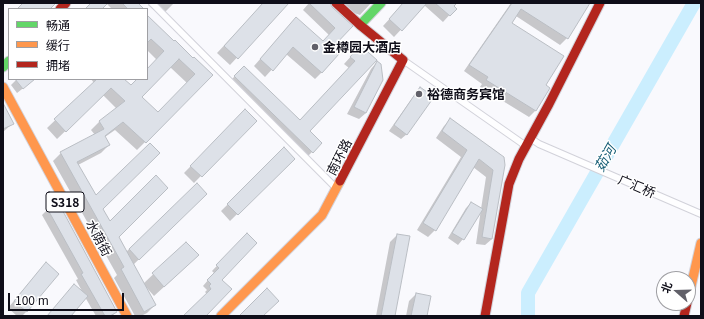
<!DOCTYPE html>
<meta charset="utf-8">
<style>
body{margin:0}
#map{position:relative;width:704px;height:319px;overflow:hidden;background:#f9f9fd;font-family:Georgia,"Noto Sans SC",serif}
canvas{display:block}
.frame{position:absolute;inset:0;border:4px solid #0f0e19;pointer-events:none}
.legend{position:absolute;left:8px;top:8px;width:140px;height:72px;box-sizing:border-box;background:#fff;border:1px solid #9f9fa3;margin:0;padding:5px 7px;list-style:none;font-size:12px;color:#0f0e19}
.legend li{display:flex;align-items:center;gap:8px;height:20px}
.legend b{width:20px;border:1px solid #9f9fa3}
.north{position:absolute;left:656px;top:271px;width:40px;height:40px;box-sizing:border-box;background:#fff;border:1px solid #9f9fa3;border-radius:50%;rotate:290deg;font-size:11px;font-weight:700;line-height:16px;text-align:center;color:#0f0e19}
.north::after{content:'';display:block;margin:auto;width:14px;height:18px;background:#616069;clip-path:polygon(50% 0,100% 100%,50% 72%,0 100%)}
.scale{position:absolute;left:8px;top:293px;width:116px;height:18px;box-sizing:border-box;border:2px solid #0f0e19;border-top:0;padding-left:5px;font-size:12px;line-height:14px;white-space:nowrap;color:#0f0e19;-webkit-text-stroke:3px #fff;paint-order:stroke}
</style>
<div id="map">
<canvas width="704" height="319"></canvas>
<div class="frame"></div>
<ul class="legend">
<li><b style="height:5px;background:#63d668"></b>畅通</li>
<li><b style="height:5px;background:#ff974d"></b>缓行</li>
<li><b style="height:5px;background:#b3261e"></b>拥堵</li>
</ul>
<div class="north">北</div>
<div class="scale">100 m</div>
</div>
<script>
const g = document.querySelector('canvas').getContext('2d');
g.lineJoin = 'round';
function fill(path, color) { g.fillStyle = color; g.fill(path, 'evenodd'); }
const shape = rows => new Path2D(rows.map(r => 'M' + r).join(''));
function stroke(path, color, width, dash) { g.strokeStyle = color; g.lineWidth = width; g.lineCap = dash ? 'butt' : 'round'; g.setLineDash(dash || []); g.stroke(path); }
function drawText(font, color, halo, rows, align = 'center') {
  g.font = font + ' Georgia,"Noto Sans SC",serif'; g.lineWidth = 3; g.setLineDash([]); g.textBaseline = 'middle'; g.strokeStyle = halo; g.fillStyle = color; for (const [text, x, y, turn = 0] of rows) {
    g.save(); g.translate(x, y); g.rotate((+turn || 0) * Math.PI / 180); g.textAlign = isNaN(turn) ? turn : align; if (halo) g.strokeText(text, 0, 0); g.fillText(text, 0, 0); g.restore();
  }
}
fill(shape([
 [92,3,137,3,143,9,112,9,106,3,101,9,86,9],
 [150,3,174,3,161,16,148,5],
 [264,3,288,3,230,65,217,53],
 [309,3,329,3,331,8,351,26,331,48,322,72,315,79,286,54,265,77,254,66,290,25,323,42,329,35,303,10],
 [342,3,371,3,360,15,354,13],
 [404,3,456,3,452,6,455,9,443,22,424,5,394,37,383,26],
 [511,3,589,3,567,38,560,45,516,16,510,24,544,85,549,88,535,111,529,117,480,87,482,84,464,71],
 [147,16,193,60,212,75,137,150,115,130,105,137,109,145,101,153,78,165,126,252,197,185,196,204,133,265,143,284,186,243,188,265,154,296,146,287,155,305,147,313,141,316,135,316,114,278,117,275,53,161,61,153,95,135,91,130,99,122,117,109,103,95,57,139,47,128,94,83,91,79,123,79,130,87,138,79,147,79,147,70,157,60,147,50],
 [170,67,187,83,158,113,141,97],
 [354,53,375,60,309,131,321,143,305,159,228,83,244,67,299,121,349,68,344,64],
 [377,62,366,113,359,119,347,114,371,69],
 [17,79,35,79,17,93,11,85],
 [420,89,407,134,401,139,389,131,415,94],
 [3,105,12,124,3,132],
 [245,111,255,121,194,183,184,173],
 [451,119,503,157,492,239,485,245,476,244,481,209,463,239,458,245,448,238,466,208,471,203,481,209,486,177,473,167,435,230,428,237,417,230,461,157,436,138,444,126],
 [284,149,293,159,230,221,221,211],
 [58,204,116,312,113,315,113,316,96,316,85,297,69,316,48,316,83,293,76,280,78,279,42,215,48,209],
 [247,234,221,280,204,316,185,316,207,294,205,292,207,290,203,286,214,273,212,271],
 [397,235,394,316,376,316,390,242],
 [39,271,58,274,26,312,22,316,17,316,8,308],
 [416,294,426,316,406,316,409,301]
]), '#0003');
stroke(shape([
 [528,316,528,293,694,3]
]), '#cbeefe', 14);
const building = shape([
 [23,3,56,3,50,9,17,9,23,3],
 [91,3,108,3,102,9,85,9,91,3],
 [122,3,138,3,144,9,128,9,122,3],
 [263,3,289,3,238,59,224,46,263,3],
 [309,3,330,3,332,7,353,26,332,48,339,54,322,73,293,47,273,71,260,59,296,17,323,41,335,28,309,3],
 [403,3,427,3,402,31,389,19,403,3],
 [435,3,457,3,454,6,457,9,450,16,435,3],
 [512,3,590,3,568,39,521,9,512,23,564,56,546,85,550,88,536,111,486,80,488,77,469,65,512,3],
 [147,15,174,41,175,40,193,58,194,57,213,75,146,143,123,122,105,136,110,145,77,162,96,195,150,143,160,153,103,209,110,221,156,175,168,188,119,237,156,305,144,312,121,269,124,267,60,152,104,129,99,121,125,101,111,88,66,132,54,119,97,79,124,79,131,85,137,79,147,79,147,69,164,51,151,39,147,43,147,15],
 [179,59,195,74,158,112,142,97,179,59],
 [360,45,377,60,310,131,322,143,313,153,234,76,244,66,300,120,355,61,350,57,360,45],
 [377,61,381,64,383,80,366,113,354,107,377,61],
 [15,79,35,79,23,89,15,79],
 [420,87,434,97,407,135,394,125,420,87],
 [3,103,14,124,3,129,3,103],
 [245,109,257,121,202,177,190,166,245,109],
 [450,118,504,157,505,165,492,239,482,237,493,170,479,159,436,231,423,223,467,150,442,131,450,118],
 [284,147,295,159,238,215,227,204,284,147],
 [197,183,207,194,139,260,129,249,197,183],
 [58,202,117,312,110,316,105,316,81,274,83,273,47,208,58,202],
 [471,202,483,209,464,240,452,233,471,202],
 [247,233,257,243,222,280,232,289,206,316,183,316,211,289,209,286,211,284,207,280,219,268,216,265,247,233],
 [397,234,410,236,395,316,381,316,397,234],
 [186,242,199,255,164,287,152,273,186,242],
 [46,262,59,274,27,312,14,301,46,262],
 [74,284,88,296,71,316,47,316,74,284],
 [267,288,279,301,263,316,239,316,267,288],
 [416,293,431,296,427,316,411,316,416,293]
]);
fill(building, '#dde1e8');
stroke(building, '#babec4', 1);
const street = shape([
 [152,3,337,189],
 [403,60,526,146],
 [530,138,539,144,701,214]
]);
const fast = shape([
 [360,25,381,3],
 [3,67,9,61]
]);
const slow = shape([
 [3,87,127,316],
 [688,299,701,243],
 [221,316,322,215,340,181]
]);
const jam = shape([
 [336,3,360,25,403,60,340,181],
 [60,9,66,3],
 [485,316,509,184,519,159,549,104,600,3],
 [684,316,687,303]
]);
stroke(street, '#d2d2da', 8);
stroke(fast, '#d2d2da', 11);
stroke(slow, '#d2d2da', 11);
stroke(jam, '#d2d2da', 11);
stroke(street, '#fefeff', 6);
stroke(fast, '#63d668', 9);
stroke(slow, '#ff974d', 9);
stroke(jam, '#b3261e', 9);
for (const [x, y, r, color] of [
 [315,47,4,"#616069"],
 [419,94,4,"#616069"]
]) { const dot = new Path2D(); dot.arc(x, y, r, 0, 2 * Math.PI); g.fillStyle = color; g.fill(dot); stroke(dot, '#fff', 1.5); }
for (const [x, y, w] of [
 [65,202,38]
]) { const box = new Path2D(); box.roundRect(x - w / 2, y - 10, w, 20, 3); g.fillStyle = '#fff'; g.fill(box); stroke(box, '#0f0e19', 1); }
drawText('bold 12px', '#0f0e19', null, [
 ["S318",65,202]
]);
drawText('bold 13px', '#0f0e19', '#fff', [
 ["金樽园大酒店",323,47],
 ["裕德商务宾馆",427,94]
], 'left');
drawText('13px', '#0f0e19', '#fff', [
 ["南环路",339,157,-63],
 ["广汇桥",637,186,23],
 ["水荫街",99,238,62]
]);
drawText('italic 14px', '#145c74', '#fff', [
 ["茹河",605,158,-60]
]);
</script>
